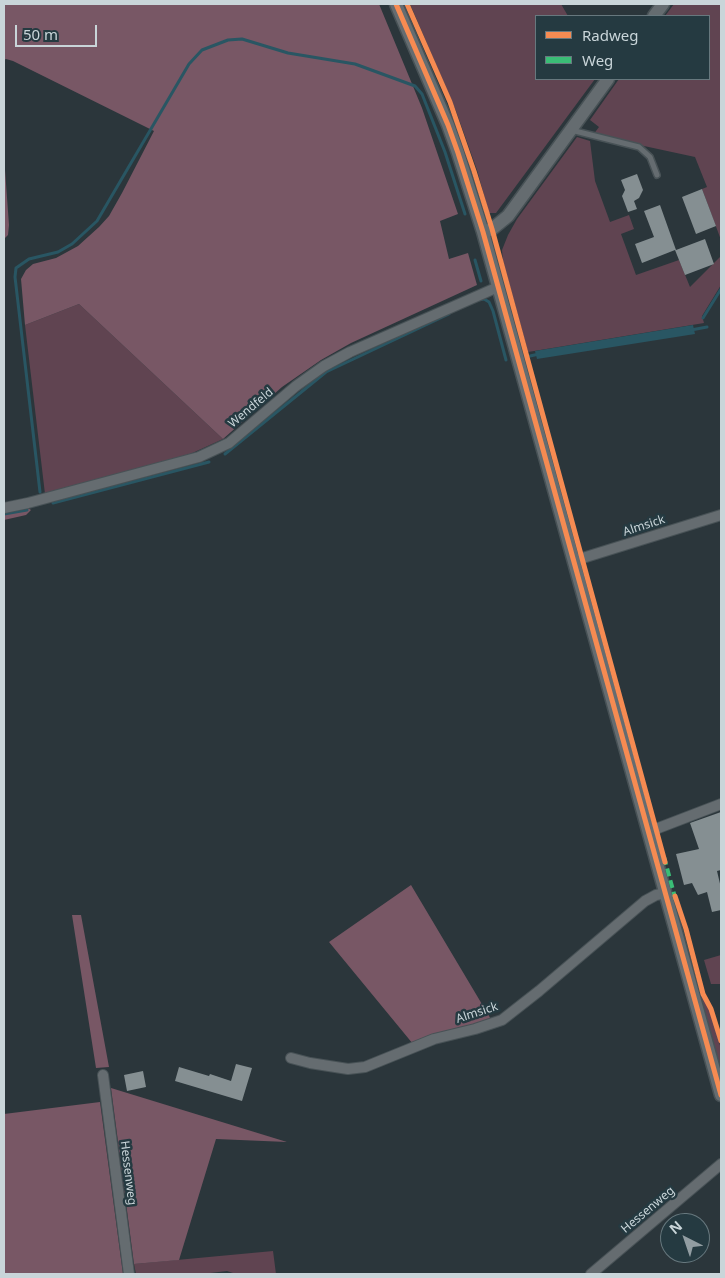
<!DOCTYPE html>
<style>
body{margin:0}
#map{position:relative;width:725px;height:1278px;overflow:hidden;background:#2b363b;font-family:"Noto Sans",sans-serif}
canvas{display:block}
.frame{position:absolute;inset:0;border:5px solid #c9d5d9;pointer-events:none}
.legend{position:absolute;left:535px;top:15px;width:175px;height:65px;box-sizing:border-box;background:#253a41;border:1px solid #67787e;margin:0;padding:6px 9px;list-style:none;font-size:15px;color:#c9d5d9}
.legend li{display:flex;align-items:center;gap:10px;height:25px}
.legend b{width:25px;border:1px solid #67787e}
.north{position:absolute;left:660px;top:1213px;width:50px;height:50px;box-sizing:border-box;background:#253a41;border:1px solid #67787e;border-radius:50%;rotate:319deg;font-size:14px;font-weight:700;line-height:20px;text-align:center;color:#c9d5d9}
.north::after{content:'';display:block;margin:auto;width:18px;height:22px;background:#929da2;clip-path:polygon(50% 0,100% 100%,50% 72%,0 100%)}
.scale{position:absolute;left:15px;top:25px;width:82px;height:22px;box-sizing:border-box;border:2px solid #c9d5d9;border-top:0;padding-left:6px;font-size:15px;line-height:18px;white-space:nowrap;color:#c9d5d9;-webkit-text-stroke:4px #253a41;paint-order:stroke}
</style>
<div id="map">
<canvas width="725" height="1278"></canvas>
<div class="frame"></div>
<ul class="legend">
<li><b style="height:6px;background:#f68b52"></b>Radweg</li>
<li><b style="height:6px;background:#3abd76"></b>Weg</li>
</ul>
<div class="north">N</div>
<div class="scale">50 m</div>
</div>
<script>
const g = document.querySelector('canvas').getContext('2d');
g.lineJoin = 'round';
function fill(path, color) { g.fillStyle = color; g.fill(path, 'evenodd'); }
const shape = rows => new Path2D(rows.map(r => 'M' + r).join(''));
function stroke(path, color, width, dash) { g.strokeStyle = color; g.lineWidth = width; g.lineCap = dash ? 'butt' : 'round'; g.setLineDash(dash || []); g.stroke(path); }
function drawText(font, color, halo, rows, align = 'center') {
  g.font = font + ' "Noto Sans",sans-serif'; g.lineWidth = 5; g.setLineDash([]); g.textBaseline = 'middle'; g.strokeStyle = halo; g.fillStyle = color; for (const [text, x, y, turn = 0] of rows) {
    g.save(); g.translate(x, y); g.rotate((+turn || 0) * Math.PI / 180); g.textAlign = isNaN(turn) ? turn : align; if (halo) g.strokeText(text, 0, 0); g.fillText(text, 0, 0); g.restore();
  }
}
fill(shape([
 [410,4,561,4,568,16,536,16,536,79,595,79,496,213,489,213,477,170,456,111],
 [674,4,721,4,721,240,702,189,707,187,695,157,593,135,599,127,590,120,619,79,709,79,709,16,665,16],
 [577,137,590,141,595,181,610,222,629,215,634,229,621,234,636,275,679,260,690,287,721,256,721,285,702,316,704,323,528,352,503,261,502,250,508,235,517,219],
 [79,304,223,439,188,455,45,494,25,325],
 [721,955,721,984,711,984,704,960],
 [699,985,712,1016,721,1049,721,1076,698,992],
 [273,1251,276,1274,236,1274,227,1271,202,1274,136,1274,134,1264]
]), '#604451');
fill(shape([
 [4,4,379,4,422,108,458,214,440,221,449,259,468,253,477,285,351,343,321,360,282,387,223,439,79,304,25,325,21,279,26,270,33,264,56,258,78,246,99,227,109,216,122,193,154,131,13,61,6,59,4,60],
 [4,156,9,225,8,235,4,239],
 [25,506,31,510,26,515,4,520,4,511],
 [411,885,492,1021,413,1044,329,942],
 [72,915,81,915,109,1067,96,1068],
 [111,1088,287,1142,216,1139,179,1260,134,1264],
 [100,1102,123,1274,4,1274,4,1114]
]), '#785765');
fill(shape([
 [693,325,695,334,537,359,535,351]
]), '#295663');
stroke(shape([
 [475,260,481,281],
 [478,300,484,299,489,302,493,311,506,360],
 [703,318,721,289],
 [691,330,707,327],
 [530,356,539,354],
 [225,454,326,372,449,314],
 [40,492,15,277,16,268,29,259,58,252,72,244,97,221,189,64,202,50,228,40,242,39,288,53,355,64,415,86,422,94,445,152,465,214],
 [53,503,209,462],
 [4,514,27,510]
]), '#295663', 3);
fill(shape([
 [637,174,643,190,639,198,634,201,637,209,628,212,622,196,625,190,621,180],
 [702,189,716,226,696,234,682,197],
 [660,205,676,250,705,239,714,264,685,275,675,250,642,263,635,244,654,237,644,211],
 [721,812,721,870,717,871,721,888,721,910,712,912,707,892,698,895,692,883,684,885,676,854,699,849,690,823],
 [236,1064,252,1068,242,1101,175,1081,179,1067,209,1076,210,1074,231,1081],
 [143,1071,146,1087,127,1091,124,1075]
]), '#858f92');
const service = shape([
 [571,130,639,147,650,157,657,175]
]);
const minor = shape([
 [4,508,28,503,199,457,229,443,296,386,324,366,350,352,498,287],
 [573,561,721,515],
 [648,832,721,804],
 [291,1058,310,1063,348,1069,365,1067,434,1039,475,1029,502,1020,539,991,645,901,656,895,666,893],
 [103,1075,129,1274],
 [591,1274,721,1164]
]);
const tertiary = shape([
 [396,4,448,125,458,153,483,232,721,1095],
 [654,16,663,4],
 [483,232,492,229,508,216,608,79]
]);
stroke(service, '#485256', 8);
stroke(minor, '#485256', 12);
stroke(tertiary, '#485256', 15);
stroke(service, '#656c70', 5);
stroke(minor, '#656c70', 10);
stroke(tertiary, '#656c70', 12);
stroke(shape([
 [664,857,676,901]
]), '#3abd76', 4, [8, 4]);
stroke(shape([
 [396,4,448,125,458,153,483,232,721,1095],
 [407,4,450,102,474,171,492,229,665,862],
 [675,896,686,929,703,994,711,1009,721,1041]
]), '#f68b52', 5);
drawText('12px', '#c9d5d9', '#253a41', [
 ["Wendfeld",251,408,-40],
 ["Almsick",644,526,-18],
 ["Almsick",477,1013,-18],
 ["Hessenweg",128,1173,83],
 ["Hessenweg",648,1210,-40]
]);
</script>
